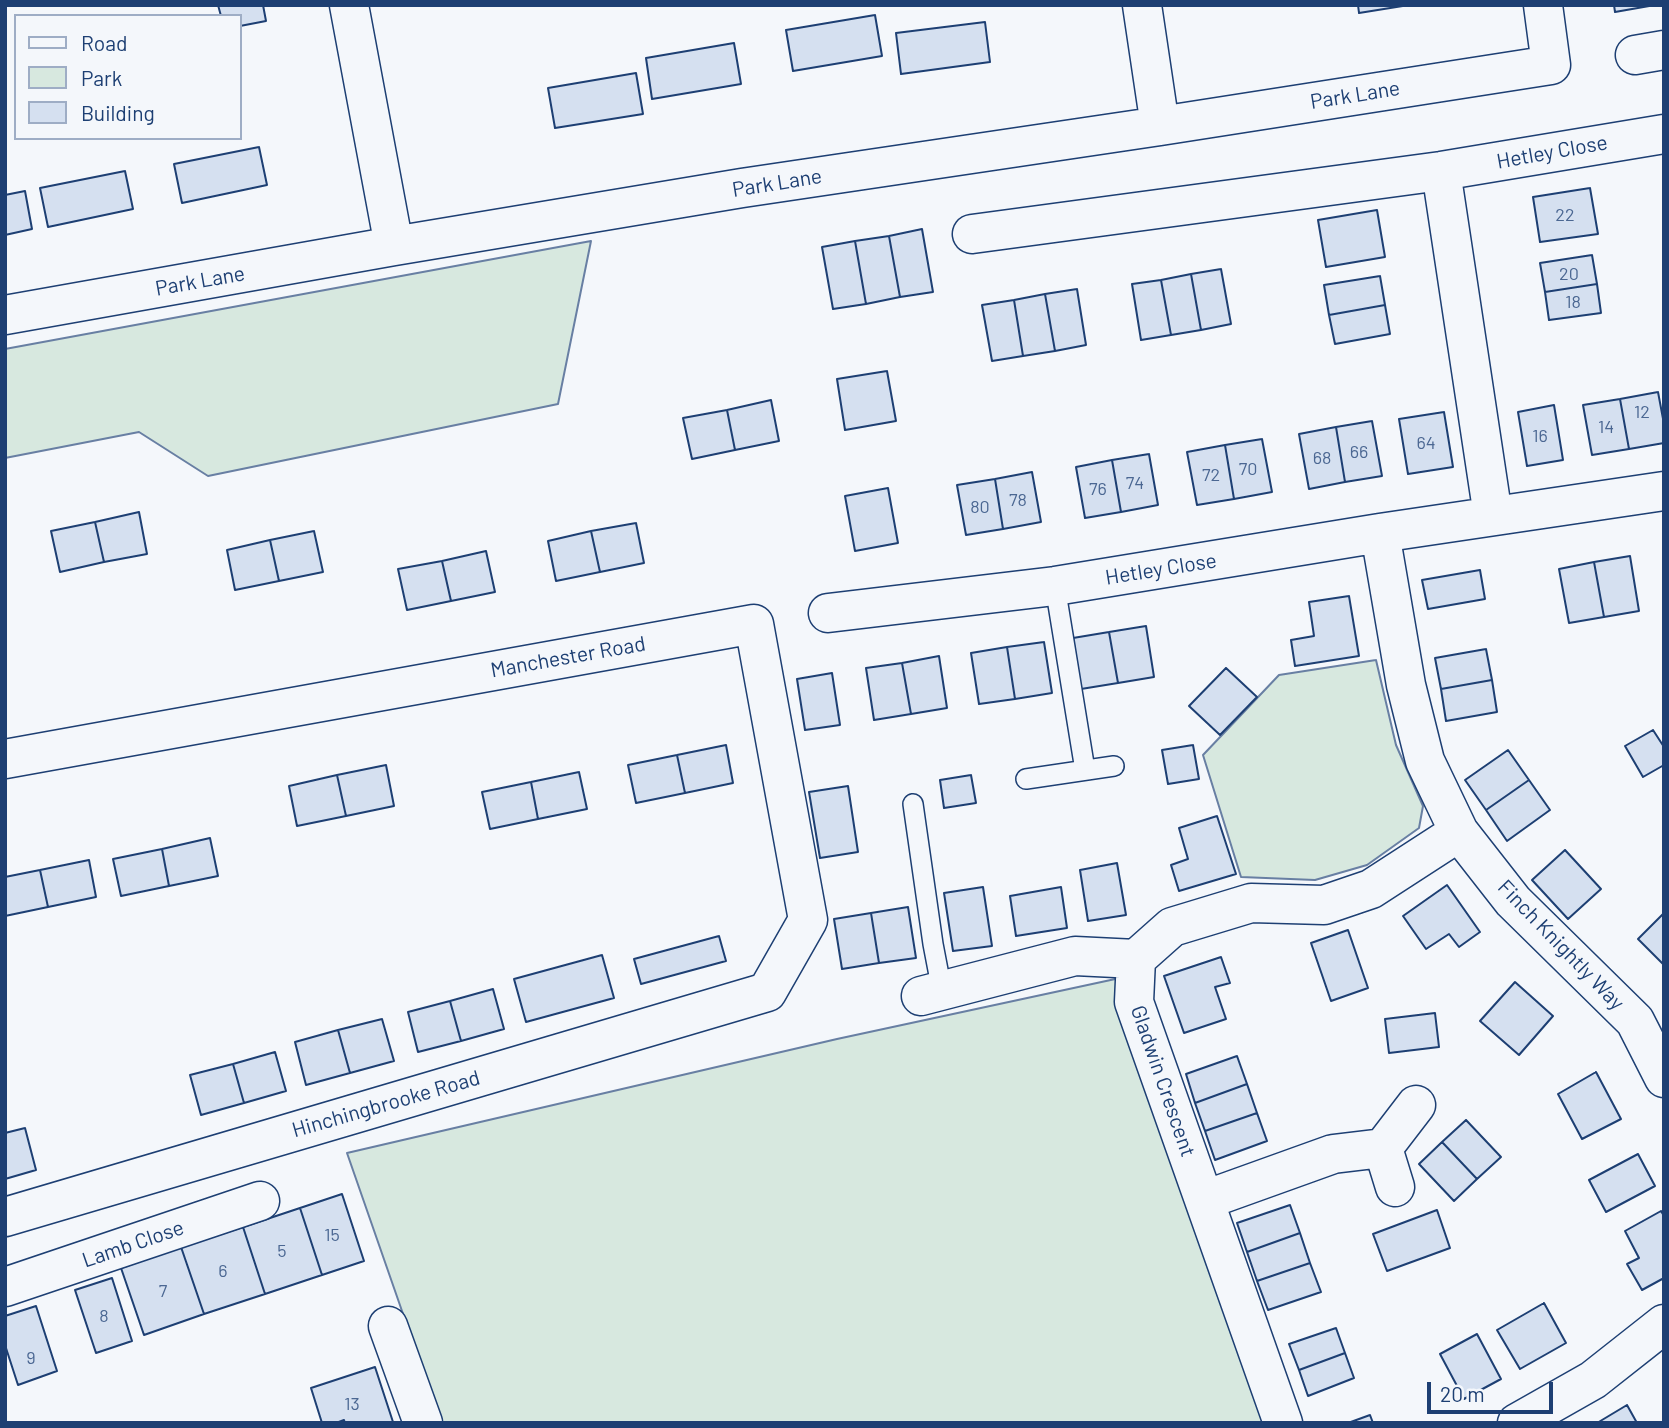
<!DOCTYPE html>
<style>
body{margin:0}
#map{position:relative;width:1669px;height:1428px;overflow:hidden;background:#f4f7fb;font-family:Barlow,sans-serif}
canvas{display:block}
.frame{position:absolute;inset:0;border:7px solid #1d3f73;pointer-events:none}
.legend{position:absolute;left:14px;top:14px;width:228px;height:126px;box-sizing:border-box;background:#f4f7fb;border:2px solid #9eadc5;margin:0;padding:9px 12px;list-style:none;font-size:21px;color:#1d3f73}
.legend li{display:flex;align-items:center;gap:14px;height:35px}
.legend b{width:35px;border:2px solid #9eadc5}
.scale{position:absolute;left:1427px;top:1382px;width:126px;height:32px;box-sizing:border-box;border:4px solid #1d3f73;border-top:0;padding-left:9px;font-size:21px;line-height:24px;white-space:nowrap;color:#1d3f73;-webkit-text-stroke:5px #f4f7fb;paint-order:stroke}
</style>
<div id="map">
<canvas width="1669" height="1428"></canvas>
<div class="frame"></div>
<ul class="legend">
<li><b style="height:9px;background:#f4f7fb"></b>Road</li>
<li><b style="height:19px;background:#d7e8df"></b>Park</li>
<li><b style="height:19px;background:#d5e0f0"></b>Building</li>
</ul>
<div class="scale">20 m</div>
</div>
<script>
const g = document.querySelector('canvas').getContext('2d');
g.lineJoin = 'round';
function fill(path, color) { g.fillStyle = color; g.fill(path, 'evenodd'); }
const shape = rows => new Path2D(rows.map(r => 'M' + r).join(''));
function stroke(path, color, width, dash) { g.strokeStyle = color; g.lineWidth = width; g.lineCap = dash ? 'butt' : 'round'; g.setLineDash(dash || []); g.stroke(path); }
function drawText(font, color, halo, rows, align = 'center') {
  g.font = font + ' Barlow,sans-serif'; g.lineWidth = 5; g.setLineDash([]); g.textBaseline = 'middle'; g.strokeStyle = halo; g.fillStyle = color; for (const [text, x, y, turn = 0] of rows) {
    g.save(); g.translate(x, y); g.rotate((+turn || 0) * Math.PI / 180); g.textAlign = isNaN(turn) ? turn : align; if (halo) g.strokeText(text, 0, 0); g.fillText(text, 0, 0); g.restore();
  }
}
const green = shape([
 [591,241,558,404,208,476,139,432,5,458,5,349,591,241],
 [1376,660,1396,745,1423,806,1419,828,1367,865,1315,880,1241,877,1203,755,1279,675,1376,660],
 [1120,978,1274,1423,441,1423,347,1153,837,1039,1120,978]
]);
fill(green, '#d7e8df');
stroke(green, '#687fa3', 2);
const building = shape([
 [218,5,263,5,266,21,240,26,240,16,221,16,218,5],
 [1358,5,1409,5,1359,13,1358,5],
 [1614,5,1655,5,1615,12,1614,5],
 [875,15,882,56,793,71,786,30,875,15],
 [985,22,990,62,901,74,896,33,985,22],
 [734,43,741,84,652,99,646,58,734,43],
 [636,73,643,114,555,128,548,88,636,73],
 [259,147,267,185,182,203,174,164,259,147],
 [125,171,133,209,48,227,40,188,125,171],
 [1590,188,1598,234,1540,242,1533,197,1590,188],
 [25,191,32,229,5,235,5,195,25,191],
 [1377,210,1385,257,1326,267,1318,220,1377,210],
 [922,229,933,292,900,297,889,236,922,229],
 [889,236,900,297,866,304,855,241,889,236],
 [855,241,866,304,833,309,822,247,855,241],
 [1592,255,1597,284,1545,292,1540,263,1592,255],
 [1221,269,1231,324,1201,330,1191,274,1221,269],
 [1191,274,1201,330,1171,335,1161,280,1191,274],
 [1380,276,1385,305,1329,315,1324,285,1380,276],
 [1161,280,1171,335,1141,340,1132,284,1161,280],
 [1597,284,1601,313,1549,320,1545,292,1597,284],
 [1077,289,1086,345,1055,351,1045,294,1077,289],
 [1045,294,1055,351,1023,356,1014,300,1045,294],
 [1014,300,1023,356,992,361,982,305,1014,300],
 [1385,305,1390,334,1335,344,1329,315,1385,305],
 [887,371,896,421,845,430,837,379,887,371],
 [1658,392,1664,424,1664,443,1629,449,1620,399,1658,392],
 [1620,399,1629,449,1592,455,1583,405,1620,399],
 [771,400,779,441,735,450,727,410,771,400],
 [1554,405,1563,460,1527,466,1518,412,1554,405],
 [727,410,735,450,692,459,683,418,727,410],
 [1444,412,1453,467,1408,474,1399,419,1444,412],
 [1372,421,1382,476,1345,482,1336,427,1372,421],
 [1336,427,1345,482,1309,489,1299,434,1336,427],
 [1262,439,1272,492,1234,499,1225,445,1262,439],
 [1225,445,1234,499,1197,505,1187,452,1225,445],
 [1149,454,1158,505,1121,512,1112,460,1149,454],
 [1112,460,1121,512,1085,518,1076,467,1112,460],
 [1032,472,1041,522,1003,529,995,479,1032,472],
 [995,479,1003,529,966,535,957,485,995,479],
 [888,488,898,543,855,551,845,496,888,488],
 [139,512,147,554,104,562,95,522,139,512],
 [95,522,104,562,60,572,51,531,95,522],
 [636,523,644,563,600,572,591,531,636,523],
 [314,531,323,572,279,581,270,540,314,531],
 [591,531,600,572,556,581,548,541,591,531],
 [270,540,279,581,235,590,227,550,270,540],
 [486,551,495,592,451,601,442,561,486,551],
 [1630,556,1639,611,1604,617,1594,562,1630,556],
 [442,561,451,601,407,610,398,569,442,561],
 [1594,562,1604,617,1569,623,1559,569,1594,562],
 [1480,570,1485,599,1428,609,1422,580,1480,570],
 [1349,596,1359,656,1295,666,1291,640,1314,636,1309,602,1349,596],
 [1146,626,1154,677,1118,683,1109,632,1146,626],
 [1109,632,1118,683,1081,689,1073,638,1109,632],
 [1044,642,1052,693,1015,699,1007,647,1044,642],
 [1007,647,1015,699,979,704,971,653,1007,647],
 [1486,649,1492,680,1441,689,1435,658,1486,649],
 [939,656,947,708,911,714,902,663,939,656],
 [902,663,911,714,874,720,866,668,902,663],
 [1226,668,1257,697,1220,735,1189,706,1226,668],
 [832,673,840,725,805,730,797,679,832,673],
 [1492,680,1497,712,1446,721,1441,689,1492,680],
 [1653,730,1664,747,1664,765,1643,777,1625,746,1653,730],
 [726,745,733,783,685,793,677,755,726,745],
 [1193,745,1199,779,1168,784,1162,750,1193,745],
 [1508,750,1529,780,1486,810,1465,780,1508,750],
 [677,755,685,793,636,803,628,765,677,755],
 [386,765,394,806,346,816,337,775,386,765],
 [579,772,587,809,538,819,531,782,579,772],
 [337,775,346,816,297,826,289,786,337,775],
 [971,775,976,803,944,808,940,780,971,775],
 [1529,780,1550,810,1507,841,1486,810,1529,780],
 [531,782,538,819,490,829,482,792,531,782],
 [848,786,858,852,820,858,809,792,848,786],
 [1217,816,1236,874,1179,891,1171,865,1188,859,1179,828,1217,816],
 [210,838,218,876,169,886,162,849,210,838],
 [162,849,169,886,121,896,113,859,162,849],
 [1565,850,1601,889,1568,919,1532,880,1565,850],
 [89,860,96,897,48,907,40,870,89,860],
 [1117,863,1126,915,1088,921,1080,870,1117,863],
 [40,870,48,907,5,916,5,877,40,870],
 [1447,885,1480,932,1459,947,1449,934,1426,949,1403,916,1447,885],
 [983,887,992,946,953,951,944,893,983,887],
 [1061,887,1067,928,1016,936,1010,896,1061,887],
 [908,907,916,958,879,963,871,913,908,907],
 [871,913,879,963,842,969,834,919,871,913],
 [1664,913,1664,965,1638,939,1664,913],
 [1348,930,1368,988,1331,1001,1311,943,1348,930],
 [719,936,726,961,641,984,634,959,719,936],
 [602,955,614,998,526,1022,514,979,602,955],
 [1221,957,1230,983,1215,987,1226,1019,1184,1033,1164,976,1221,957],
 [1515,982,1553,1016,1519,1055,1480,1021,1515,982],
 [493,989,504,1029,461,1041,450,1001,493,989],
 [450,1001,461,1041,418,1052,408,1012,450,1001],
 [1435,1013,1439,1047,1389,1053,1385,1019,1435,1013],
 [382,1019,394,1061,350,1073,338,1030,382,1019],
 [338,1030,350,1073,306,1085,295,1042,338,1030],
 [275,1052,286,1091,244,1103,233,1064,275,1052],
 [1237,1056,1247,1084,1195,1103,1186,1074,1237,1056],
 [233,1064,244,1103,201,1115,190,1075,233,1064],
 [1596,1072,1621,1119,1582,1139,1558,1094,1596,1072],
 [1247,1084,1257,1113,1205,1131,1195,1103,1247,1084],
 [1257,1113,1267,1141,1215,1160,1205,1131,1257,1113],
 [1466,1120,1501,1157,1477,1179,1442,1142,1466,1120],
 [25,1128,36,1170,5,1179,5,1133,25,1128],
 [1442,1142,1477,1179,1454,1201,1419,1164,1442,1142],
 [1638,1154,1655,1186,1606,1212,1589,1180,1638,1154],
 [342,1194,364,1261,322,1275,300,1208,342,1194],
 [1290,1205,1300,1233,1247,1252,1237,1223,1290,1205],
 [300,1208,322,1275,265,1294,243,1227,300,1208],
 [1437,1210,1450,1248,1387,1271,1373,1234,1437,1210],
 [1661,1211,1664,1216,1664,1278,1642,1290,1627,1264,1639,1258,1625,1231,1661,1211],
 [243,1227,265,1294,204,1314,181,1247,243,1227],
 [1300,1233,1310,1263,1257,1281,1247,1252,1300,1233],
 [181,1247,204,1314,144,1335,121,1268,181,1247],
 [1310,1263,1321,1292,1268,1310,1257,1281,1310,1263],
 [112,1278,132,1341,96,1353,75,1290,112,1278],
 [1544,1303,1566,1343,1520,1369,1497,1330,1544,1303],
 [36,1306,57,1371,18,1385,5,1345,5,1316,36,1306],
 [1336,1328,1345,1353,1299,1370,1289,1344,1336,1328],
 [1477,1334,1501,1379,1464,1399,1440,1354,1477,1334],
 [1345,1353,1354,1378,1308,1396,1299,1370,1345,1353],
 [375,1367,393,1422,345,1423,344,1420,336,1423,322,1423,311,1388,375,1367],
 [1627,1405,1637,1423,1597,1423,1627,1405],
 [1370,1415,1373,1423,1348,1423,1370,1415]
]);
fill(building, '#d5e0f0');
stroke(building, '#1d3f73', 2);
const service = shape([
 [1055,586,1085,770],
 [1026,779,1114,766],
 [913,804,933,944,942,991]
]);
const minor = shape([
 [349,5,394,246],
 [1142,5,1160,126],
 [1635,55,1664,50],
 [1441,171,1493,516],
 [972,234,1441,171,1664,134],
 [5,315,394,246,742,188,1160,126,1551,65,1543,5],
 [1380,533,1406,685,1425,761,1459,832,1513,901,1635,1021,1664,1078],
 [828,613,1055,586,1380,533,1664,491],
 [5,759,754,624,808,920,767,992,5,1217],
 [921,996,1075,956,1136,959],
 [1395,1187,1383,1148,1416,1105],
 [1205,1200,1333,1154,1383,1148],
 [5,1287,260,1201],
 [388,1326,423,1423],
 [1283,1423,1134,1002,1136,959,1172,927,1251,903,1324,905,1371,889,1459,832],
 [1517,1423,1593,1380,1664,1324]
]);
stroke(service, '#1d3f73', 22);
stroke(minor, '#1d3f73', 41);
stroke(service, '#f4f7fb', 19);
stroke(minor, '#f4f7fb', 38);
drawText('18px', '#4b6792', null, [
 ["22",1565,215],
 ["20",1569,274],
 ["18",1573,302],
 ["12",1642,412],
 ["14",1606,427],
 ["16",1540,436],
 ["64",1426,443],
 ["66",1359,452],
 ["68",1322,458],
 ["70",1248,469],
 ["72",1211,475],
 ["74",1135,483],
 ["76",1098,489],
 ["78",1018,500],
 ["80",980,507],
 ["15",332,1235],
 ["5",282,1251],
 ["6",223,1271],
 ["7",163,1291],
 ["8",104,1316],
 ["9",31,1358],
 ["13",352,1404]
]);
drawText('21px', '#1d3f73', '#f4f7fb', [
 ["Park Lane",1355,95,-9],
 ["Hetley Close",1552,152,-10],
 ["Park Lane",777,183,-9],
 ["Park Lane",200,281,-10],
 ["Hetley Close",1161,569,-9],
 ["Manchester Road",568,657,-10],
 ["Finch Knightly Way",1561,945,46],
 ["Gladwin Crescent",1163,1081,71],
 ["Hinchingbrooke Road",386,1104,-16],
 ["Lamb Close",133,1244,-19]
]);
</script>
